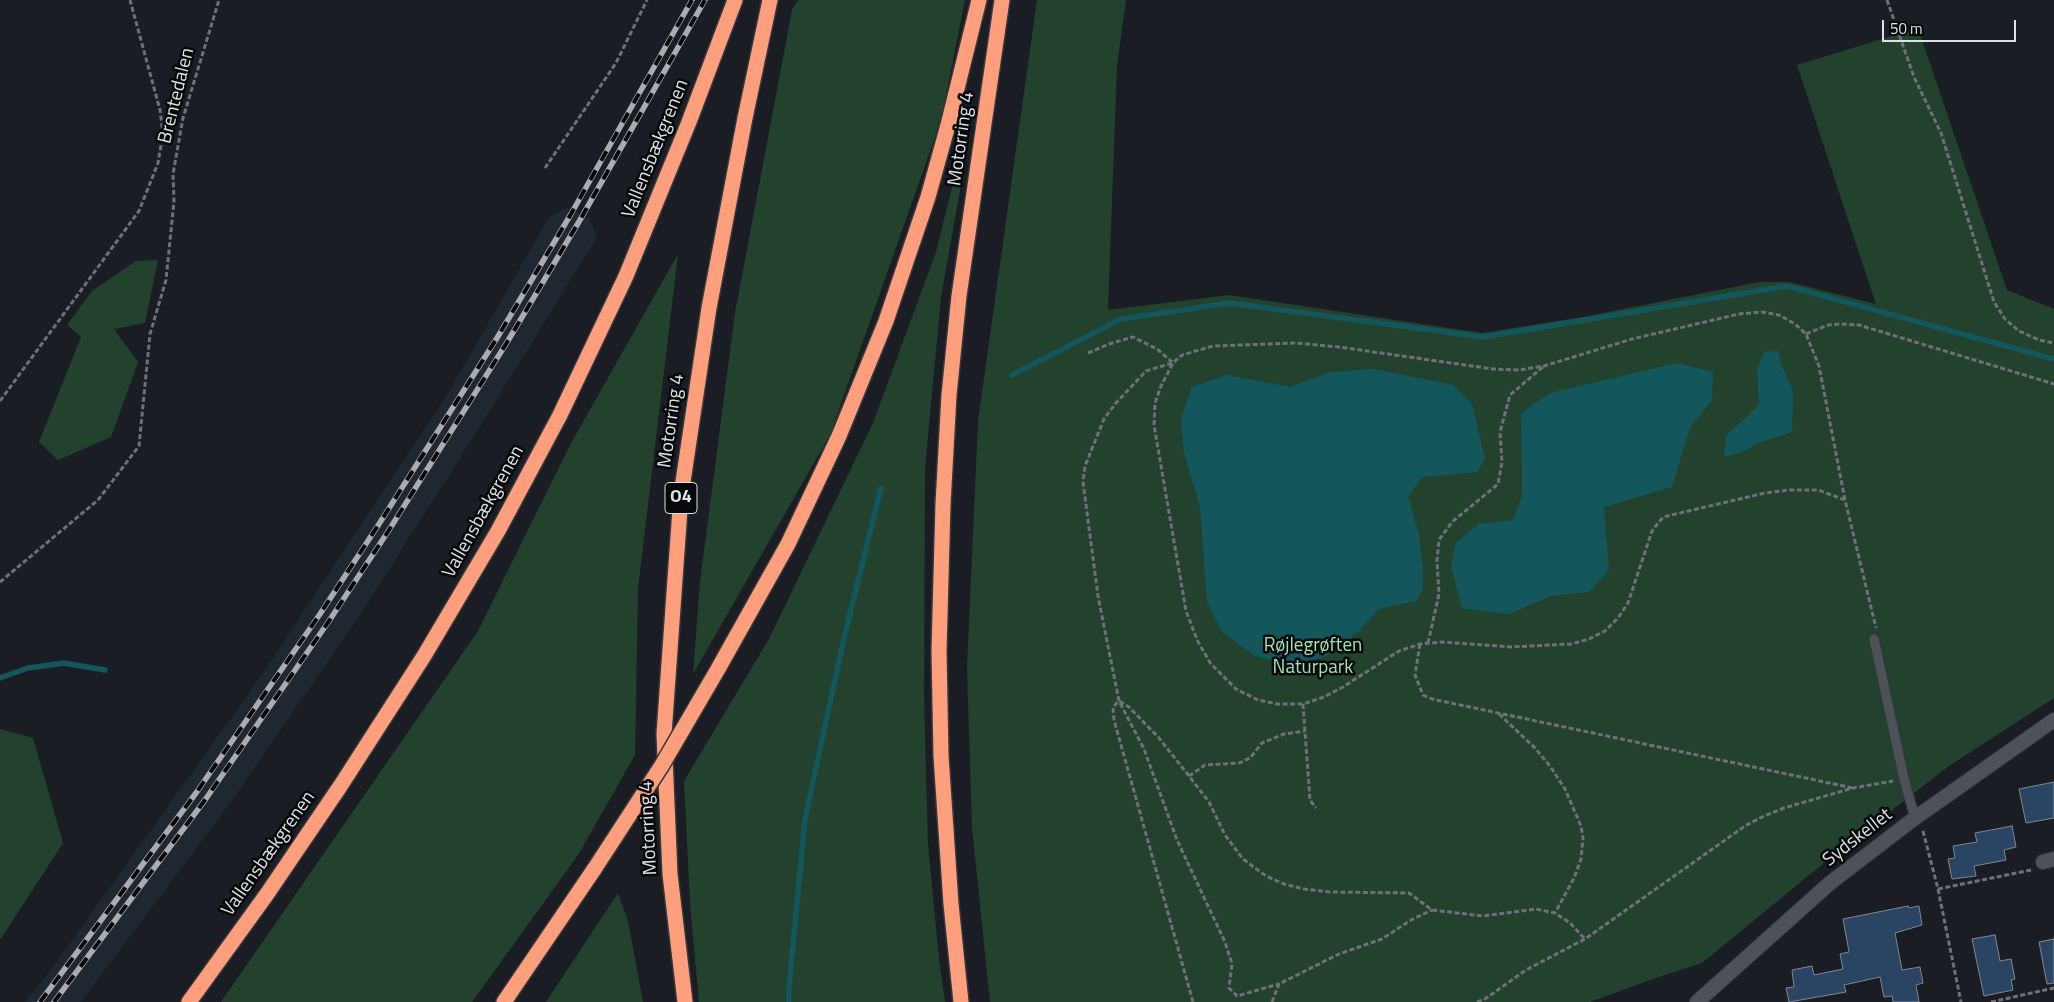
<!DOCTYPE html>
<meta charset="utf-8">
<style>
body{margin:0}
#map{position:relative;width:2054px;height:1002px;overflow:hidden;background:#1a1e24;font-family:"Titillium Web",sans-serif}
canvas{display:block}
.scale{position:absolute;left:1882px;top:20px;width:134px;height:22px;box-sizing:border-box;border:2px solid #dee1e5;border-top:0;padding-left:6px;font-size:15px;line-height:18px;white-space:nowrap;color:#dee1e5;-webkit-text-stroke:4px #06080a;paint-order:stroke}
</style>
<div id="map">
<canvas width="2054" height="1002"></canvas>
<div class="scale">50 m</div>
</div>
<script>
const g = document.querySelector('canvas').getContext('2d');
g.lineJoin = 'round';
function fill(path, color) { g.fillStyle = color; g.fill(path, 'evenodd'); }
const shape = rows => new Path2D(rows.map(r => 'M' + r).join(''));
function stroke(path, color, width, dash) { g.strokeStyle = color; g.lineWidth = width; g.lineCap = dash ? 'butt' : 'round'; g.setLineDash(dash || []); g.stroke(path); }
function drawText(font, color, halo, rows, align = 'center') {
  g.font = font + ' "Titillium Web",sans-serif'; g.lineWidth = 5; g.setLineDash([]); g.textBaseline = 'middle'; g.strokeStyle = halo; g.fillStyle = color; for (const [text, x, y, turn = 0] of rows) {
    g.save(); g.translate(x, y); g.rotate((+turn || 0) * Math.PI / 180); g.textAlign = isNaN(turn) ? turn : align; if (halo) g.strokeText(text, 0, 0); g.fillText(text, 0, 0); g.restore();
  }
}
fill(shape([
 [569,207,589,219,597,237,483,422,358,618,221,816,81,1002,25,1002,47,975,264,672,450,390,549,217]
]), '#1f2731');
fill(shape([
 [798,0,965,0,941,120,830,435,693,674,700,582,735,313,792,10],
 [1037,0,1126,0,1117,65,1108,310,1229,295,1482,333,1583,317,1759,282,1789,282,1876,304,1797,65,1918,28,2007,290,2054,309,2054,698,1949,766,1835,854,1702,963,1653,979,1590,1002,990,1002,972,827,967,668,978,421],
 [957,167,964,168,941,297,925,468,924,695,928,844,939,959,945,1002,699,1002,690,904,684,781,769,639,873,423,936,252],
 [678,254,638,588,635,755,578,855,472,1002,221,1002,478,631,570,445],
 [158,260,145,323,114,329,138,362,111,437,58,460,39,442,81,337,67,325,92,291,136,261],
 [0,729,33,738,63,843,0,940],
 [618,893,628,921,643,1002,546,1002]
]), '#22422e');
fill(shape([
 [1778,351,1782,367,1793,390,1792,432,1759,443,1740,453,1724,457,1726,436,1759,405,1757,369,1764,352],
 [1677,363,1713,372,1712,400,1690,427,1672,487,1604,507,1609,570,1589,592,1551,596,1509,614,1462,608,1451,566,1456,543,1479,524,1513,520,1522,496,1521,413,1550,393],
 [1373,369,1453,385,1472,404,1485,459,1477,472,1422,477,1408,496,1419,536,1423,568,1423,589,1416,601,1379,609,1358,632,1326,656,1293,666,1255,656,1222,632,1207,602,1200,506,1184,453,1181,418,1192,387,1227,375,1290,387,1331,372]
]), '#13575d');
stroke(shape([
 [1012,375,1121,319,1230,303,1483,337,1787,286,2054,359],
 [0,678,28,668,64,663,105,670],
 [789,1002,789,987,805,819,844,638,881,488]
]), '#13575d', 5.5);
const building = shape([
 [2054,782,2054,818,2026,823,2019,789,2054,782],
 [2012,826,2016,847,2004,850,2006,860,1974,866,1976,876,1952,879,1948,859,1955,858,1953,846,1977,842,1975,833,2012,826],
 [1908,906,1909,908,1919,906,1922,925,1895,933,1902,970,1920,967,1923,983,1916,985,1919,1002,1893,1002,1892,996,1884,997,1880,977,1844,985,1846,992,1789,1002,1786,988,1794,987,1792,970,1812,966,1814,975,1843,969,1840,954,1849,952,1843,919,1908,906],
 [1995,935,2000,961,2011,959,2015,979,2011,980,2013,990,1984,996,1972,939,1995,935],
 [2054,939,2054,983,2047,984,2039,942,2054,939]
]);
fill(building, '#2a4464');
stroke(building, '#82878f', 1);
const service = shape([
 [1874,639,1904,779,1915,818]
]);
const minor = shape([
 [2043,862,2054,859],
 [1697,1002,1830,883,1915,818,2054,720]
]);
const motorway = shape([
 [718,669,788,544,839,436,886,321,928,197,948,125,979,0],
 [189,1002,267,894,341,785,424,656,498,531,560,415,626,276,689,122,735,0],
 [504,1002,595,868],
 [685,1002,670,874,664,734,681,495,709,308,745,118,770,0],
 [961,1002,951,904,941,756,939,651,943,504,949,395,959,296,1002,0]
]);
stroke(service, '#35383d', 11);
stroke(minor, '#35383d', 16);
stroke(motorway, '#35383d', 18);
stroke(shape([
 [1887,0,1914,77,1941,133,1994,302,2005,319,2019,331,2039,340,2054,343],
 [545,168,616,63,647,0],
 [1806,334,1828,325,1842,324,1859,325,2054,384],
 [1088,353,1109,344,1133,337,1157,349,1172,362],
 [1172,363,1146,371,1115,404,1104,419,1085,466,1083,482,1098,596,1119,701,1144,749,1177,840,1225,942,1232,964,1229,988,1237,996,1279,984],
 [0,401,139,211,158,163,163,133,160,110,130,0],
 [1845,500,1818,490,1789,490,1765,493,1663,517,1652,531,1628,603,1618,618,1605,631,1589,639,1571,644,1512,647,1442,642,1420,644,1399,651,1343,687,1324,697,1303,704,1278,704,1258,700,1236,689,1211,664,1198,642,1186,611,1154,425,1155,403,1161,386,1173,363,1182,355,1213,346,1296,343,1339,347,1493,369,1519,370,1544,366,1632,339,1739,314,1762,312,1779,315,1795,324,1806,334,1819,366,1845,500,1876,628],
 [0,582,98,500,139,446,150,334,166,280,174,201,173,174,183,118,219,0],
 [1428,643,1439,594,1437,560,1439,540,1452,522,1498,484,1502,462,1500,432,1510,395,1544,366],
 [1420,644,1415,675,1423,695,1432,699,1853,788],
 [1303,704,1310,800,1316,808],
 [1499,714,1534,747,1550,766,1565,789,1581,826,1583,838,1581,859,1574,878,1555,913],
 [1189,776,1205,765,1239,763,1250,758,1262,743,1284,734,1305,731],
 [1923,831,1938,889,1961,1002],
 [1938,889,2031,870],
 [1193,1002,1114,720,1113,707,1119,701,1129,707,1159,738,1189,776,1209,802,1225,835,1243,859,1266,876,1284,884,1304,889,1330,892,1409,893,1432,910,1483,916,1536,909,1555,913,1570,923,1585,939],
 [1272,1002,1279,984,1339,954,1382,939,1411,920,1432,910],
 [1477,1002,1485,999,1526,970,1585,939,1745,826,1764,816,1784,808,1853,788,1893,781],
 [1991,1002,2054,988]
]), '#6e7177', 3, [5, 2.5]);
stroke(service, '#4d5259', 9);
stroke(minor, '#4d5259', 14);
stroke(motorway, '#fd9e7c', 15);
const rail = shape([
 [40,1002,196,793,320,614,379,524,497,338,571,214,692,0],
 [54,1002,205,800,329,621,389,530,506,344,580,220,705,0]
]);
stroke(rail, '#a9adb1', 5.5);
stroke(rail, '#06080a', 4, [11]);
const motorwayBridge = shape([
 [595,868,662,765,718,669]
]);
stroke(motorwayBridge, '#35383d', 18, []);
stroke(motorwayBridge, '#fd9e7c', 15);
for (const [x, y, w] of [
 [681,498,32]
]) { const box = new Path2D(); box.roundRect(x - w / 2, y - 15.5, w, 31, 4); g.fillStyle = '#06080a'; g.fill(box); stroke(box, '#dee1e5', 1); }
drawText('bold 18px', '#dee1e5', null, [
 ["O4",681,498]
]);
drawText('19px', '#dee1e5', '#06080a', [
 ["Brentedalen",177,96,-76],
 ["Motorring 4",962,139,-82],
 ["Vallensbækgrenen",656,149,-68],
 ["Motorring 4",672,421,-82],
 ["Vallensbækgrenen",484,512,-61],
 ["Motorring 4",649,828,-93],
 ["Sydskellet",1858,838,-38],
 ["Vallensbækgrenen",269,854,-55]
]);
drawText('19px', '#9ee3b4', '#06080a', [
 ["Røjlegrøften",1313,646],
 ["Naturpark",1313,668]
]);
</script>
